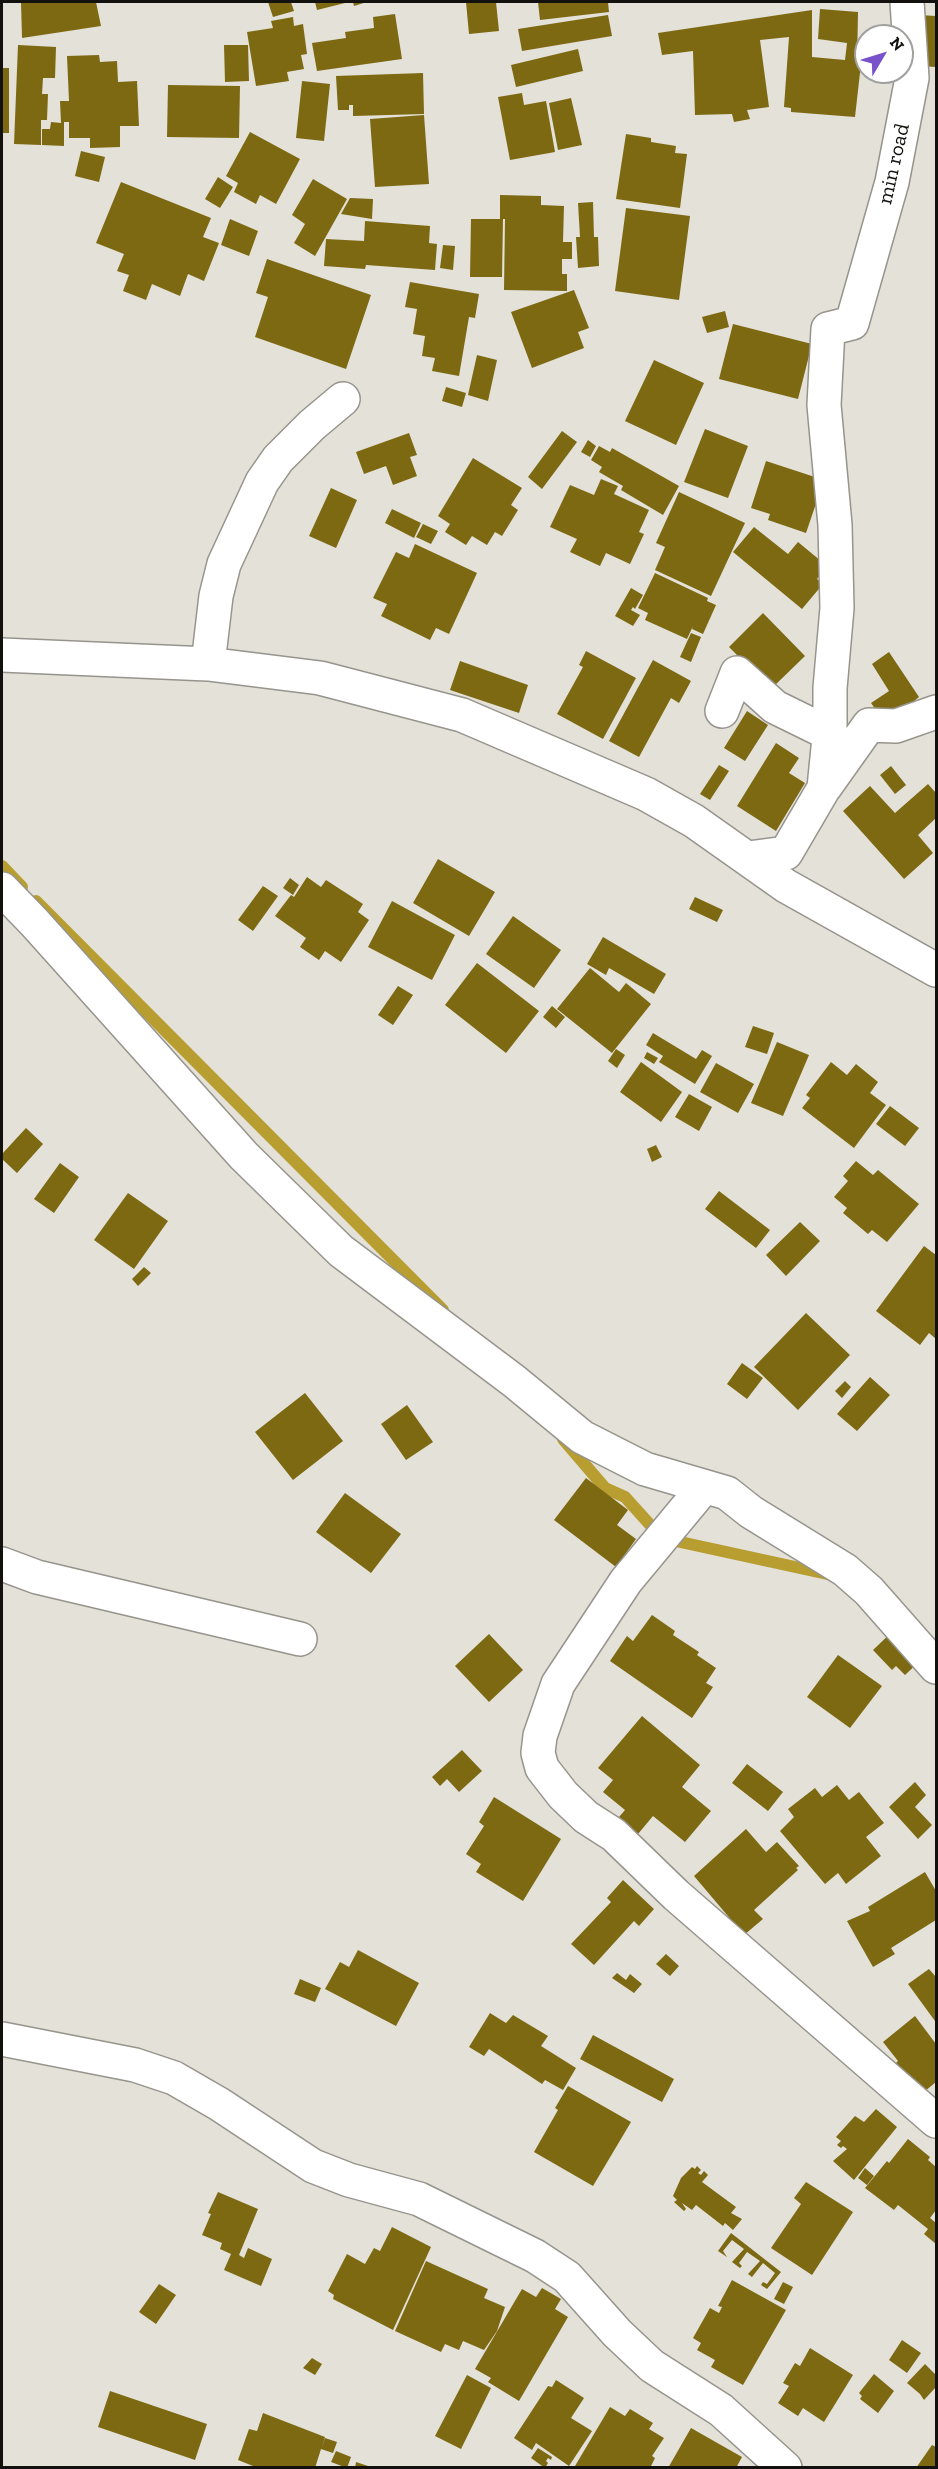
<!DOCTYPE html>
<style>
body{margin:0}
#map{position:relative;width:938px;height:2469px;overflow:hidden;background:#e3e1d8;font-family:"Zilla Slab",serif}
canvas{display:block}
.frame{position:absolute;inset:0;border:3px solid #12110e;pointer-events:none}
.north{position:absolute;left:854px;top:24px;width:60px;height:60px;box-sizing:border-box;background:#fff;border:2px solid #a0a09f;border-radius:50%;rotate:52deg;font-size:16px;font-weight:700;line-height:24px;text-align:center;color:#12110e}
.north::after{content:'';display:block;margin:auto;width:21px;height:27px;background:#7952cb;clip-path:polygon(50% 0,100% 100%,50% 72%,0 100%)}
</style>
<div id="map">
<canvas width="938" height="2469"></canvas>
<div class="frame"></div>
<div class="north">N</div>
</div>
<script>
const g = document.querySelector('canvas').getContext('2d');
g.lineJoin = 'round';
const shape = rows => new Path2D(rows.map(r => 'M' + r).join(''));
function stroke(path, color, width, dash) { g.strokeStyle = color; g.lineWidth = width; g.lineCap = dash ? 'butt' : 'round'; g.setLineDash(dash || []); g.stroke(path); }
function fill(path, color) { g.fillStyle = color; g.fill(path, 'evenodd'); }
function drawText(font, color, halo, rows, align = 'center') {
  g.font = font + ' "Zilla Slab",serif'; g.lineWidth = 6; g.setLineDash([]); g.textBaseline = 'middle'; g.strokeStyle = halo; g.fillStyle = color; for (const [text, x, y, turn = 0] of rows) {
    g.save(); g.translate(x, y); g.rotate((+turn || 0) * Math.PI / 180); g.textAlign = isNaN(turn) ? turn : align; if (halo) g.strokeText(text, 0, 0); g.fillText(text, 0, 0); g.restore();
  }
}
stroke(shape([
 [2,866,22,887],
 [36,901,443,1310],
 [563,1439,605,1488,625,1497,662,1538,832,1575]
]), '#b89e31', 12);
fill(shape([
 [21,2,96,2,101,26,22,38],
 [268,2,291,2,294,11,273,17],
 [315,2,349,2,317,10],
 [353,2,367,2,354,6],
 [466,2,496,2,499,31,469,34],
 [538,2,608,2,609,12,540,20],
 [820,9,858,12,857,64,861,64,855,117,791,112,791,108,784,107,789,37,760,40,769,107,747,110,750,119,734,122,732,114,695,115,693,51,662,55,658,33,812,10,812,57,845,60,847,43,818,39],
 [395,14,402,59,317,71,312,43,346,38,345,32,374,28,373,17],
 [608,15,612,36,522,51,518,29],
 [919,15,936,16,936,67,918,66],
 [293,17,294,26,303,24,307,54,301,55,304,69,287,72,289,81,256,86,247,32,273,28,271,21],
 [18,45,56,47,55,78,43,78,42,94,48,94,47,120,41,120,41,145,14,144],
 [224,45,248,45,249,81,225,82],
 [578,49,583,71,516,87,511,65],
 [99,55,100,62,117,61,118,82,137,81,139,126,120,126,120,147,90,148,90,138,69,138,69,122,64,122,64,146,42,145,42,129,50,129,51,122,61,123,60,101,69,101,67,56],
 [2,68,9,68,9,133,2,133],
 [423,73,424,114,353,116,353,105,349,105,349,110,338,110,336,76],
 [302,81,330,84,324,141,296,138],
 [168,85,240,86,239,138,167,137],
 [522,93,524,105,546,101,555,152,510,160,498,97],
 [571,98,582,145,558,150,549,103],
 [424,115,429,184,375,187,370,119],
 [250,132,300,159,276,204,260,195,256,204,234,192,238,183,226,176],
 [626,134,651,138,651,142,676,146,675,153,687,154,680,208,616,199],
 [81,151,105,157,99,182,75,176],
 [218,177,233,187,220,208,205,199],
 [313,179,347,199,315,256,294,243,305,224,292,215],
 [121,182,211,218,203,237,219,243,204,281,188,274,180,296,152,284,146,300,123,291,129,275,117,271,124,254,96,243],
 [500,195,541,196,541,205,564,206,563,242,572,242,572,259,562,259,562,274,567,274,567,291,504,290,505,219,503,219,502,277,470,277,471,219,500,219],
 [350,198,373,199,372,219,341,214],
 [593,202,594,237,598,237,599,266,578,268,576,237,580,237,578,203],
 [626,208,690,216,679,300,615,291],
 [230,219,258,231,249,256,221,245],
 [365,221,430,226,429,243,437,244,435,270,366,265,365,269,324,266,326,239,364,241],
 [443,245,455,246,453,270,440,268],
 [267,259,371,295,346,369,255,337,268,297,256,293],
 [410,282,479,294,475,318,469,317,459,376,432,371,435,358,422,356,425,336,413,334,417,309,405,307],
 [574,290,589,328,578,332,584,348,532,368,511,312],
 [725,311,729,327,707,333,702,317],
 [733,324,812,344,798,399,719,379],
 [477,355,497,360,488,401,468,395],
 [654,360,704,383,676,445,625,421],
 [446,387,466,393,462,407,442,401],
 [705,429,748,446,728,498,684,482],
 [562,431,577,442,542,489,528,477],
 [409,433,417,455,410,457,417,476,393,485,386,466,364,474,356,452],
 [588,440,596,446,590,457,581,452],
 [599,446,610,452,612,448,679,486,663,515,621,490,623,486,599,472,602,467,591,460],
 [473,458,522,488,511,505,518,510,502,536,495,532,487,545,472,536,466,545,445,532,450,524,438,516],
 [766,461,824,480,806,533,768,520,770,514,751,508],
 [601,479,618,486,614,494,649,510,639,532,644,534,630,564,606,553,600,566,570,552,577,539,550,527,570,485,594,495],
 [331,488,357,500,336,548,309,536],
 [679,492,745,523,711,596,655,570,665,547,656,543],
 [392,509,421,523,414,538,385,523],
 [423,524,438,531,431,544,416,537],
 [754,527,788,554,798,542,827,566,817,579,823,584,802,609,733,552],
 [415,544,477,573,449,634,436,628,430,640,381,616,387,604,373,598,396,552,409,558],
 [655,573,708,598,707,601,716,605,703,634,692,629,693,626,687,639,645,620,648,613,638,608],
 [631,588,643,595,635,609,633,607,631,610,640,615,633,626,615,616],
 [763,613,805,656,771,689,729,647],
 [691,633,701,637,691,662,680,657],
 [586,651,636,678,603,739,557,714,583,667,579,665],
 [889,652,919,697,886,724,871,703,889,691,872,664],
 [653,660,691,681,679,703,671,698,639,757,609,741],
 [460,661,528,685,519,713,450,690],
 [747,711,768,725,745,761,724,748],
 [776,743,799,758,789,773,805,783,776,831,737,806],
 [719,765,729,771,710,800,700,794],
 [891,766,906,785,895,794,880,775],
 [928,784,936,793,936,818,918,835,933,853,904,879,843,811,870,786,895,813],
 [438,859,495,892,469,936,413,903],
 [307,877,321,887,326,880,363,904,358,912,369,920,341,962,325,951,319,960,300,947,306,938,275,916,291,895,294,897],
 [290,878,299,885,293,895,283,888],
 [263,886,278,896,253,931,238,920],
 [695,897,723,910,717,922,689,909],
 [392,901,455,935,432,980,368,947],
 [513,916,561,950,534,988,486,954],
 [603,937,666,974,654,994,609,968,606,975,587,964],
 [477,963,539,1011,506,1053,445,1005],
 [590,968,619,992,626,983,651,1004,612,1053,557,1009],
 [398,986,413,995,393,1025,378,1015],
 [552,1006,565,1017,556,1028,543,1017],
 [753,1026,774,1033,767,1054,745,1047],
 [653,1033,696,1059,702,1050,712,1056,695,1084,659,1062,663,1056,646,1045],
 [777,1042,809,1055,783,1116,751,1103],
 [616,1049,625,1055,617,1068,608,1061],
 [647,1052,658,1058,654,1064,644,1058],
 [641,1062,682,1092,661,1122,620,1092],
 [831,1062,847,1075,856,1064,878,1082,870,1093,886,1105,854,1148,802,1108,810,1098,806,1095],
 [716,1063,754,1084,738,1113,700,1092],
 [689,1094,712,1107,699,1131,675,1117],
 [890,1106,919,1128,905,1146,876,1124],
 [26,1128,43,1144,17,1173,2,1159,2,1154],
 [656,1145,662,1157,652,1162,647,1149],
 [856,1161,873,1175,878,1170,919,1204,887,1242,872,1230,868,1234,843,1213,847,1208,834,1197,848,1181,843,1176],
 [60,1163,79,1177,54,1213,34,1199],
 [719,1191,770,1230,756,1248,705,1209],
 [128,1193,168,1221,134,1269,94,1240],
 [800,1222,820,1241,786,1276,766,1255],
 [924,1246,936,1255,936,1339,929,1333,920,1345,876,1311],
 [144,1267,151,1273,138,1286,132,1279],
 [806,1313,850,1355,798,1410,754,1367],
 [742,1363,763,1378,747,1399,727,1384],
 [870,1377,890,1395,857,1431,837,1414],
 [845,1381,851,1387,842,1398,835,1391],
 [305,1393,343,1441,293,1480,255,1432],
 [407,1405,433,1442,406,1460,381,1424],
 [586,1478,628,1510,617,1525,636,1539,616,1567,554,1520],
 [345,1493,401,1534,371,1573,316,1532],
 [652,1615,675,1631,673,1635,699,1652,697,1655,716,1668,706,1683,713,1687,692,1718,610,1661,627,1636,633,1641],
 [893,1631,921,1660,905,1675,896,1666,892,1670,873,1650],
 [489,1634,523,1670,489,1702,455,1666],
 [838,1655,882,1686,850,1728,807,1697],
 [642,1716,700,1765,682,1787,711,1811,685,1842,653,1816,638,1834,619,1817,625,1810,603,1792,613,1780,598,1768],
 [462,1750,482,1771,459,1792,447,1779,440,1786,432,1777],
 [747,1764,783,1792,768,1811,732,1783],
 [915,1782,926,1795,915,1807,932,1825,918,1839,889,1807],
 [837,1785,849,1800,859,1792,884,1823,866,1837,881,1856,846,1884,838,1873,825,1884,780,1831,794,1817,788,1809,815,1788,822,1797],
 [494,1797,561,1839,523,1901,476,1872,481,1864,466,1854,484,1826,479,1822],
 [746,1829,766,1852,777,1842,799,1866,796,1868,798,1870,754,1910,763,1919,744,1935,694,1876],
 [925,1872,936,1891,936,1920,891,1948,895,1954,873,1967,847,1921,870,1911,868,1907],
 [623,1880,654,1909,639,1926,634,1921,594,1965,571,1944,611,1902,607,1898],
 [358,1950,419,1983,396,2026,325,1989,340,1962,349,1967],
 [666,1954,679,1966,670,1976,656,1964],
 [929,1969,936,1977,935,2021,908,1984],
 [617,1973,626,1980,630,1974,642,1984,634,1993,612,1978],
 [300,1979,321,1988,315,2002,294,1994],
 [490,2013,506,2023,513,2015,548,2036,541,2046,576,2068,563,2090,545,2080,542,2084,489,2049,484,2056,469,2047],
 [915,2016,936,2044,936,2082,919,2096,894,2065,898,2061,883,2042],
 [593,2035,674,2079,662,2102,580,2059],
 [568,2086,631,2122,593,2186,534,2152,558,2110,555,2108],
 [876,2109,897,2127,854,2180,833,2161,847,2149,843,2146,841,2148,837,2145,841,2141,836,2137,855,2116,864,2122],
 [908,2139,930,2157,928,2160,936,2167,936,2210,930,2218,936,2223,936,2244,924,2234,928,2229,898,2205,894,2210,865,2188,887,2161,889,2163],
 [697,2166,701,2170,698,2173,701,2175,704,2171,708,2175,702,2182,736,2207,731,2213,742,2219,733,2230,725,2223,723,2226,696,2205,692,2210,682,2203,686,2209,684,2211,674,2202,677,2200,673,2196,681,2178,692,2167,695,2169],
 [865,2168,874,2176,867,2185,858,2178],
 [806,2182,853,2212,812,2275,771,2248,801,2204,794,2198],
 [218,2192,258,2209,239,2255,244,2258,248,2248,272,2259,261,2286,224,2270,231,2254,220,2249,222,2243,202,2235,211,2214,208,2213],
 [392,2227,431,2247,393,2330,333,2299,334,2295,328,2291,347,2254,365,2264,374,2248,380,2251],
 [731,2233,781,2272,767,2289,761,2285,763,2282,767,2284,775,2273,763,2263,752,2277,748,2274,760,2261,747,2252,739,2263,742,2266,740,2268,732,2262,744,2249,732,2240,723,2251,727,2257,718,2251],
 [426,2261,488,2289,484,2298,505,2307,497,2331,484,2350,463,2341,459,2350,445,2344,441,2352,395,2331],
 [732,2280,786,2310,743,2385,711,2367,715,2360,697,2350,701,2343,693,2338,710,2308,719,2313,722,2307,718,2306],
 [783,2282,793,2287,784,2304,774,2299],
 [159,2284,176,2295,156,2324,139,2312],
 [542,2288,561,2299,555,2309,568,2317,519,2401,488,2382,491,2378,475,2369,522,2289,536,2297],
 [902,2340,921,2353,907,2373,889,2360],
 [810,2348,853,2375,824,2422,803,2408,798,2416,778,2403,789,2386,783,2383,795,2363,800,2366],
 [312,2358,322,2364,315,2375,303,2368],
 [925,2364,936,2375,936,2387,924,2400,920,2394,907,2383],
 [874,2374,894,2391,878,2413,860,2399,862,2396,859,2393],
 [467,2375,491,2388,461,2449,435,2436],
 [556,2380,584,2398,571,2418,592,2431,569,2466,536,2443,532,2450,514,2438,548,2386,552,2387],
 [110,2391,207,2424,195,2460,98,2427],
 [610,2407,625,2416,630,2409,653,2423,649,2429,664,2438,652,2456,655,2458,650,2468,575,2466],
 [263,2413,325,2437,322,2447,325,2438,337,2442,333,2453,321,2449,315,2468,258,2468,238,2460,249,2429,257,2431],
 [691,2428,742,2457,736,2468,668,2468],
 [932,2445,936,2447,936,2468,916,2468],
 [538,2448,552,2457,551,2460,548,2458,546,2461,548,2463,545,2468,531,2458],
 [336,2451,351,2457,347,2468,331,2462],
 [356,2462,371,2467,371,2468,355,2468]
]), '#7d6912');
const minor = shape([
 [2,655,208,664,320,678,462,715,646,794,694,821,786,886,936,970],
 [208,664,216,596,224,564,262,482,278,459,312,425,343,399],
 [722,711,737,673,775,707,828,733],
 [825,787,869,725,896,726,936,712],
 [748,858,786,853,824,788,830,728,830,688,837,608,835,525,824,405,828,329,852,323,892,182,912,78,907,2],
 [2,889,34,922,244,1156,341,1251,514,1381,582,1437,645,1469,727,1493,751,1512,845,1570,869,1591,936,1667],
 [704,1487,626,1581,558,1684,540,1736,538,1753,542,1768,563,1795,586,1817,614,1835,676,1895,936,2121],
 [2,1564,37,1577,300,1639],
 [2,2039,135,2065,174,2078,219,2104,313,2166,349,2180,419,2199,535,2256,567,2277,617,2333,652,2366,721,2410,785,2468]
]);
stroke(minor, '#96948c', 36);
stroke(minor, '#fff', 33);
drawText('21px', '#12110e', '#fff', [
 ["min road",894,164,-77]
]);
</script>
